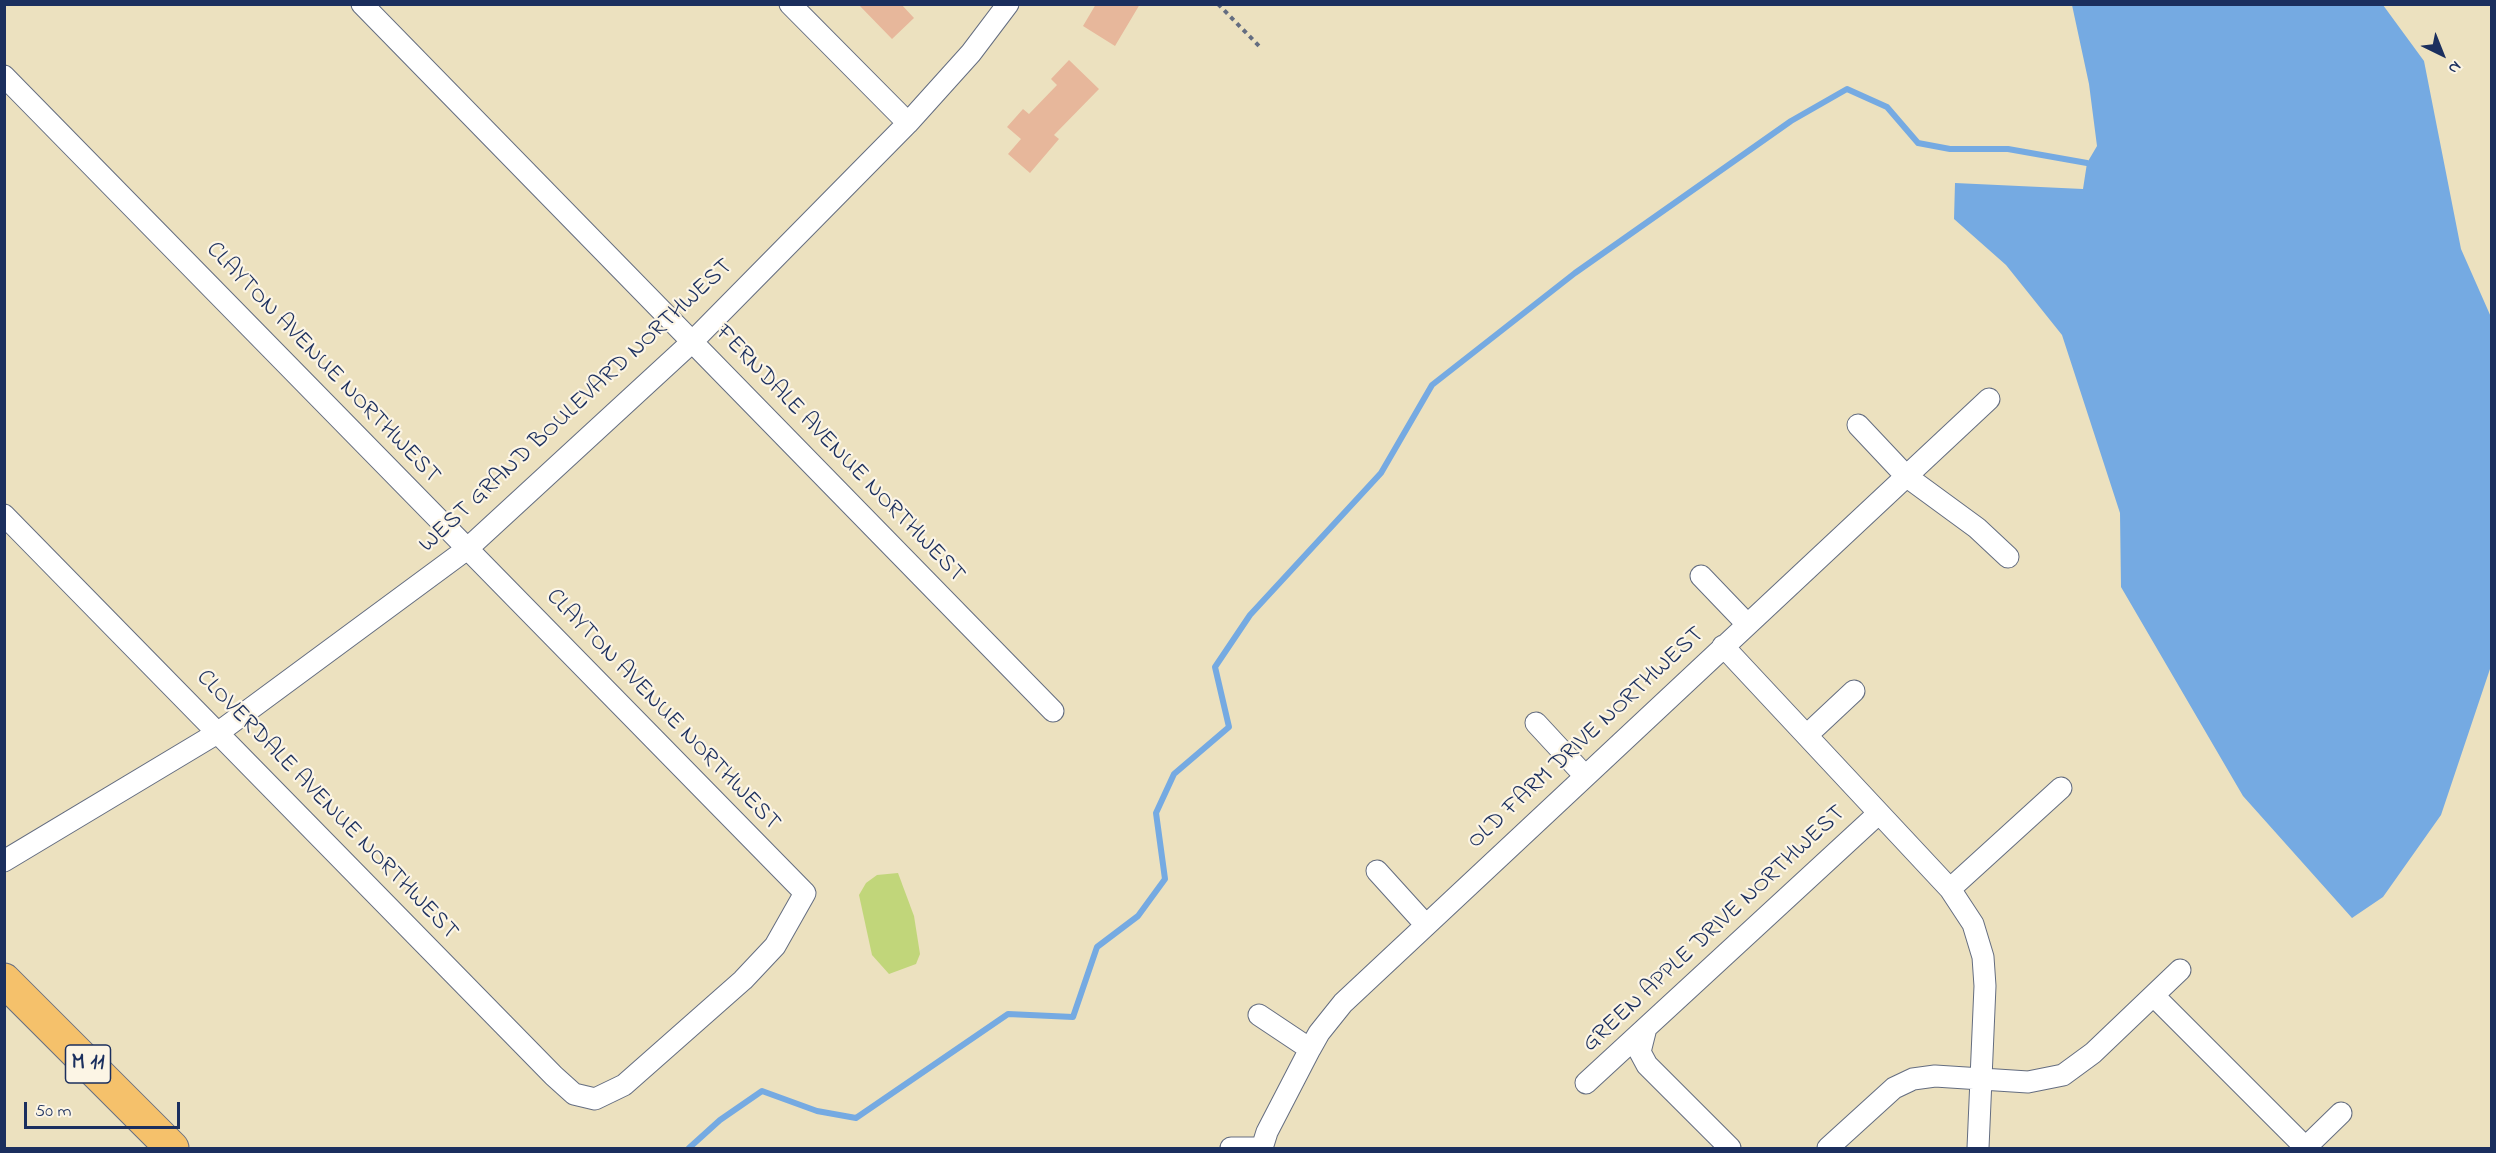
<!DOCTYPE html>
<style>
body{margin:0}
#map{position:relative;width:2496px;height:1153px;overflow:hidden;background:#ece1bf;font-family:"Indie Flower",sans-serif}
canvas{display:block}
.frame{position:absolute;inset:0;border:6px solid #1b2f5e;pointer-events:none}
.north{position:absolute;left:2412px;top:24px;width:60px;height:60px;-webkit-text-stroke:4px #fcf5e5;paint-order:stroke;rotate:137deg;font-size:16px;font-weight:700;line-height:24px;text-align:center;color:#1b2f5e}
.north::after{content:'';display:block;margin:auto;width:21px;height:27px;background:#1b2f5e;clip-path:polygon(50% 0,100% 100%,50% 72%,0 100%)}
.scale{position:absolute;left:24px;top:1102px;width:156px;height:27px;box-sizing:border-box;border:3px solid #1b2f5e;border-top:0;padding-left:8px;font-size:18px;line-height:21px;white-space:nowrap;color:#1b2f5e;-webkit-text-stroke:4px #fcf5e5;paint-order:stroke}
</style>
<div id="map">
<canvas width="2496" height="1153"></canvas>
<div class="frame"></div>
<div class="north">N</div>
<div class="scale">50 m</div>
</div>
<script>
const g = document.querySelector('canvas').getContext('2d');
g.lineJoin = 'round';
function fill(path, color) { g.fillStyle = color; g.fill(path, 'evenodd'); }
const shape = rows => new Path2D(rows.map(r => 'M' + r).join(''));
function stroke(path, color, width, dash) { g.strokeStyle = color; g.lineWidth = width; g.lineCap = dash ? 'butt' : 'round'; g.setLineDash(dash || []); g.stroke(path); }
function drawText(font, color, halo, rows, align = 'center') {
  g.font = font + ' "Indie Flower",sans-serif'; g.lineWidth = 4.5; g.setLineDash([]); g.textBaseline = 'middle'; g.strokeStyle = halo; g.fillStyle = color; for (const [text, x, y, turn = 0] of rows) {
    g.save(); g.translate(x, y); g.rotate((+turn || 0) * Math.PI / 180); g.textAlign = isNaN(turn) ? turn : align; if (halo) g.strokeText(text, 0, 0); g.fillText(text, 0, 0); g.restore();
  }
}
fill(shape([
 [898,873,914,916,920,954,916,964,889,974,872,955,859,895,866,883,877,875]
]), '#c1d67a');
fill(shape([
 [2072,5,2383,5,2424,61,2461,249,2491,317,2491,666,2441,815,2383,897,2352,918,2243,796,2121,587,2120,513,2062,335,2006,265,1954,219,1955,183,2083,189,2087,163,2097,146,2089,84]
]), '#75aae2');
stroke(shape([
 [689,1148,720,1120,762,1091,817,1111,856,1118,1008,1014,1073,1017,1097,947,1138,916,1165,879,1156,813,1174,774,1229,727,1215,667,1250,615,1381,473,1432,385,1575,273,1791,121,1847,89,1887,107,1918,143,1950,149,2008,149,2087,163]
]), '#75aae2', 6);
fill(shape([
 [858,4,901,4,914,18,892,39],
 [1096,4,1140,4,1115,46,1083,26],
 [1069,60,1099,89,1054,135,1059,139,1030,173,1008,154,1021,139,1007,127,1023,109,1029,114,1057,85,1051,79]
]), '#e7b79b');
const street = shape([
 [362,4,1053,711],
 [790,4,908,123],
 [4,76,805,893,775,946,743,980,624,1085,595,1099,574,1094,554,1076,4,515],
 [1858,425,1906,476,1977,528,2008,557],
 [1701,576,1747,624],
 [1723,646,1950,889,1973,924,1983,957,1985,986,1978,1148],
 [1536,723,1585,776],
 [1807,735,1854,691],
 [4,861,219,732,467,549,692,342,908,123,971,53,1008,4],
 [1377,871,1425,924],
 [1950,889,2061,788],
 [2154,996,2306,1148],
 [1259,1015,1310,1049],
 [1646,1028,1640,1052,1647,1065,1730,1148],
 [1586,1083,1879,813],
 [1231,1148,1262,1148],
 [1262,1148,1267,1132,1310,1049,1319,1033,1343,1003,1989,399],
 [1828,1148,1894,1088,1913,1079,1935,1076,2028,1082,2063,1075,2093,1053,2180,970],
 [2305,1148,2341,1113]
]);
const primary = shape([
 [4,980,172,1148]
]);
stroke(street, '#646d80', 23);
stroke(primary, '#646d80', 35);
stroke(shape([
 [1218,4,1261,48]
]), '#646d80', 4, [4.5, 4.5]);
stroke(street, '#fff', 21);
stroke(primary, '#f5c16b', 33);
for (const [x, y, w] of [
 [88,1064,45]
]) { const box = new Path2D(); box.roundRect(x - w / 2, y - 19, w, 38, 4.5); g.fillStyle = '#fcf5e5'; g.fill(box); stroke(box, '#1b2f5e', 1.5); }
drawText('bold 22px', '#1b2f5e', null, [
 ["M 11",88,1064]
]);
drawText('24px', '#1b2f5e', '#fcf5e5', [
 ["CLAYTON AVENUE NORTHWEST",322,364,46],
 ["WEST GRAND BOULEVARD NORTHWEST",577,407,-43],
 ["FERNDALE AVENUE NORTHWEST",839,455,46],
 ["CLAYTON AVENUE NORTHWEST",662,711,46],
 ["OLD FARM DRIVE NORTHWEST",1587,739,-43],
 ["CLOVERDALE AVENUE NORTHWEST",326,806,46],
 ["GREEN APPLE DRIVE NORTHWEST",1715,930,-43]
]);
</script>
